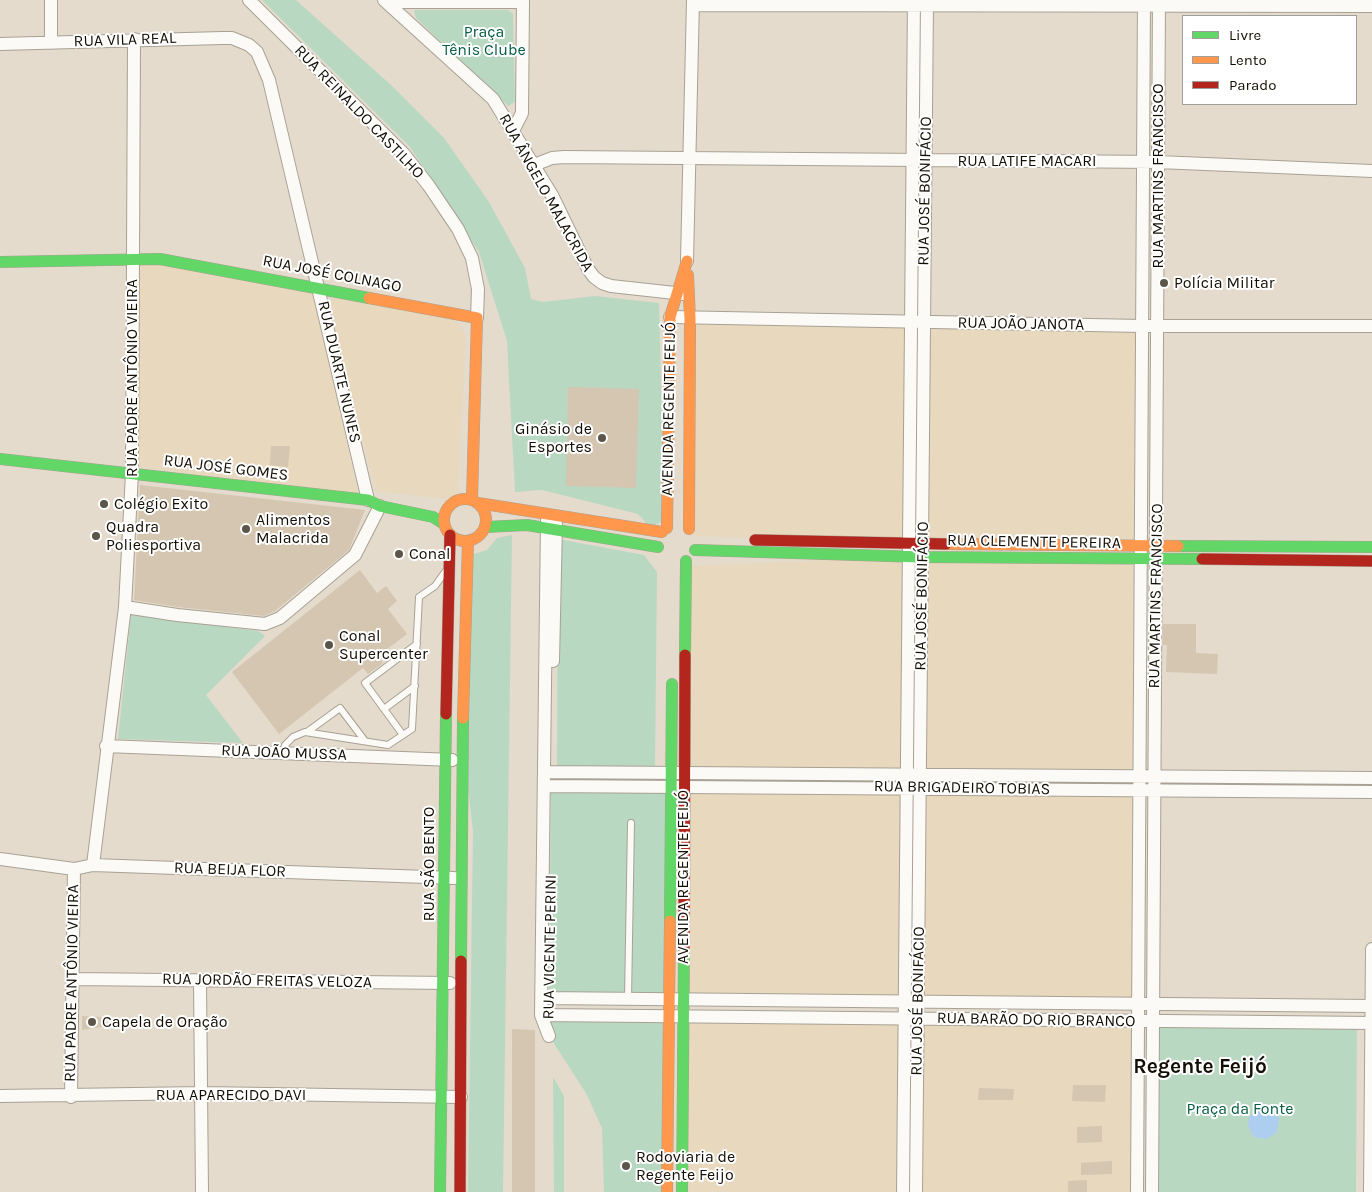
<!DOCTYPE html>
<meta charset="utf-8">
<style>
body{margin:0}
#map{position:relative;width:1372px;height:1192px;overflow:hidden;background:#e4dbcc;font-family:Karla,sans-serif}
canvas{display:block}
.legend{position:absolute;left:1182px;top:15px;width:175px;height:90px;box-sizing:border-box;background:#fff;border:1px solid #a19f9b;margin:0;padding:6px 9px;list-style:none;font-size:15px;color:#130e04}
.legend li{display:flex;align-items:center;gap:10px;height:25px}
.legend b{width:25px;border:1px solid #a19f9b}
</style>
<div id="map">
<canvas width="1372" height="1192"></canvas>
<ul class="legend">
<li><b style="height:6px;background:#63d668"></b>Livre</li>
<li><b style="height:6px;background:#ff974d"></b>Lento</li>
<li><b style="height:6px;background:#b3261e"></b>Parado</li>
</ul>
</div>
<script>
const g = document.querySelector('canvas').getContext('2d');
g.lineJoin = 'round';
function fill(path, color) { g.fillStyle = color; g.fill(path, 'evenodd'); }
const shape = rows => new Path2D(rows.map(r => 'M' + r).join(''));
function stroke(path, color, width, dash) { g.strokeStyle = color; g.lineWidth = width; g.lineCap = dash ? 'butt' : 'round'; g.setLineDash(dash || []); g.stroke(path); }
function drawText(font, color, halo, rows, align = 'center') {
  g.font = font + ' Karla,sans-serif'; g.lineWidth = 4; g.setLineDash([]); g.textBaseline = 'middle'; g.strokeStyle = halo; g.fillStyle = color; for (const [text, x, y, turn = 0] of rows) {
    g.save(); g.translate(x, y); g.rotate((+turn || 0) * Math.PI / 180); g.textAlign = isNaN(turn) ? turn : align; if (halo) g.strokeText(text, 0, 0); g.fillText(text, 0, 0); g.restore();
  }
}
fill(shape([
 [136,261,313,288,358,495,139,467],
 [333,297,453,317,466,336,457,500,376,491,329,306],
 [690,319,911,321,910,543,693,536],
 [924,322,1142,326,1141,546,923,544],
 [909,557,907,774,684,773,689,566],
 [922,557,1141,559,1139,776,920,774],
 [684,787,907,788,905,1001,683,1000],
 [920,788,1139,790,1138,1004,918,1002],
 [683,1016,905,1018,903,1192,682,1192],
 [918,1018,1138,1021,1137,1192,916,1192]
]), '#e7d8be');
fill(shape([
 [262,0,296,0,391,85,444,138,489,202,525,268,531,299,543,302,595,296,659,303,664,521,650,527,638,514,542,490,515,492,507,341,479,252,410,147],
 [414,10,508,10,513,14,515,102,508,106,416,18],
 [512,535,503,1192,468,1192,473,831,459,709,471,555,487,550,497,538],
 [558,539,644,555,657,572,655,768,557,766],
 [131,615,258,631,265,636,206,695,243,743,118,739],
 [551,786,671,787,670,1000,549,999],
 [549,1015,670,1016,664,1192,604,1192,602,1128,586,1093,549,1036],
 [1155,1024,1357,1026,1356,1192,1154,1192],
 [553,1077,564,1096,564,1192,554,1192]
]), '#b9d8c2');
fill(shape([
 [1262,1108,1264,1111,1271,1109,1279,1118,1277,1132,1266,1139,1254,1137,1248,1126,1249,1117,1258,1109]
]), '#aecef0');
fill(shape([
 [568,387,639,389,636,488,566,486],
 [271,446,290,446,288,467,270,465],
 [140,485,365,510,349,550,275,611,264,616,178,607,134,600],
 [360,570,377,593,386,586,397,601,388,609,407,634,378,656,383,663,368,674,363,668,279,734,232,672],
 [1163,624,1196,624,1196,653,1218,654,1217,674,1166,672,1167,645,1163,645],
 [82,1016,101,1017,102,1027,82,1030],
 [512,1029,535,1030,535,1192,512,1192],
 [1073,1085,1106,1085,1105,1102,1072,1101],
 [979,1088,1014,1089,1013,1100,978,1100],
 [1102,1126,1102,1142,1077,1143,1077,1127],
 [1112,1161,1112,1174,1081,1175,1081,1163],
 [1087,1180,1087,1192,1068,1192,1068,1181]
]), '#d4c6b0');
const lane = shape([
 [384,709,415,686],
 [307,732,340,708,365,741],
 [403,735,365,683,417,644],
 [283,753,285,745,293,737,305,732,388,745,412,729,419,597,435,586,445,572],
 [628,999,631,823]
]);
const street = shape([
 [51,0,51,43],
 [249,0,404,154,429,186,458,229,472,258,478,289,477,318],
 [384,0,493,99,553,197,588,269,594,277,602,283,611,286,684,294],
 [386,2,523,2],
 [693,5,1372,6],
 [0,44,223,38,232,38,249,45,257,52,269,80,368,500],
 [513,131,522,113,523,0],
 [534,165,552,158,564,157,1158,162,1372,171],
 [687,261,693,0],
 [670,317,1142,326,1372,326],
 [547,520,541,1015,549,1036],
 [125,607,177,615,265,624,280,618,355,555,380,506],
 [553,661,556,524],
 [106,746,452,760],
 [544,772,1372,778],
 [544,786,1372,792],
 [0,859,74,869,93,865,454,878],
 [93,865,125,607,132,473,134,39],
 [73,979,450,983],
 [200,981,202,1192],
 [542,998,1372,1006],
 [541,1015,1372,1023],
 [0,1096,202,1093,461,1097],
 [71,1097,74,869],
 [903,1192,914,0],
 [916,1192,927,0],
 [1137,1192,1144,0],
 [1152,1192,1159,0],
 [1370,1192,1372,949]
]);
const fast = shape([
 [0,262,160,259,369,298],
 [0,459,368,500,380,506,433,517,444,524],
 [485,527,527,525,658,547],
 [1178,546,1372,547],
 [695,550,922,557,1202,559],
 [685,655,686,561],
 [670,921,672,684],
 [461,961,463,718],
 [440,1192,446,714],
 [682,1192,684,948]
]);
const slow = shape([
 [688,275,690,319,689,529],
 [369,298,477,318,472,500],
 '444 520a21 21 0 1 1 42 0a21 21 0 1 1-42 0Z',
 [478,503,662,532],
 [667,528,670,317,687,261],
 [946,544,1178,546],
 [463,718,468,541],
 [667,1192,670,921]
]);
const jam = shape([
 [755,540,946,544],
 [1202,559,1372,561],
 [446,714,450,535],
 [684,948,685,655],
 [460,1192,461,961]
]);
stroke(lane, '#a8a194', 8);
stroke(street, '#a8a194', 14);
stroke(fast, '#a8a194', 12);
stroke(slow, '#a8a194', 12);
stroke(jam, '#a8a194', 12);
stroke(lane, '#fbfaf7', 6);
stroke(street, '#fbfaf7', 12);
stroke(fast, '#63d668', 11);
stroke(slow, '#ff974d', 11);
stroke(jam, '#b3261e', 11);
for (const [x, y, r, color] of [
 [1164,283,5,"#5c564a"],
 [602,438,5,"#5c564a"],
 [104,504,5,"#5c564a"],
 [246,529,5,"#5c564a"],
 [96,536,5,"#5c564a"],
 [399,554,5,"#5c564a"],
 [329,645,5,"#5c564a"],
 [92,1022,5,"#5c564a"],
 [626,1166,5,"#5c564a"]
]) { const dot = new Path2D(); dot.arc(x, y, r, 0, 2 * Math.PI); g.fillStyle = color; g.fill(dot); stroke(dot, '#fff', 2); }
drawText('16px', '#065d42', '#fff', [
 ["Praça",484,32],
 ["Tênis Clube",484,50],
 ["Praça da Fonte",1240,1109]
]);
drawText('16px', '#130e04', '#fff', [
 ["RUA VILA REAL",125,40,-2],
 ["RUA REINALDO CASTILHO",359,112,46],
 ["RUA LATIFE MACARI",1027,161],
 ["RUA MARTINS FRANCISCO",1158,176,-90],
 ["RUA JOSÉ BONIFÁCIO",925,191,-89],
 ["RUA ÂNGELO MALACRIDA",546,193,61],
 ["RUA JOSÉ COLNAGO",332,274,11],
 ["RUA JOÃO JANOTA",1021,324,1],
 ["RUA DUARTE NUNES",339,372,77],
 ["RUA PADRE ANTÔNIO VIEIRA",132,378,-90],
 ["AVENIDA REGENTE FEIJÓ",669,409,-89],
 ["RUA JOSÉ GOMES",226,468,7],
 ["RUA CLEMENTE PEREIRA",1034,542,1],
 ["RUA JOSÉ BONIFÁCIO",922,596,-89],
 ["RUA MARTINS FRANCISCO",1156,596,-89],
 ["RUA JOÃO MUSSA",284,753,2],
 ["RUA BRIGADEIRO TOBIAS",962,788,1],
 ["RUA SÃO BENTO",429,864,-90],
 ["RUA BEIJA FLOR",230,870,2],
 ["AVENIDA REGENTE FEIJÓ",683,877,-90],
 ["RUA VICENTE PERINI",550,947,-89],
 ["RUA JORDÃO FREITAS VELOZA",267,981,1],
 ["RUA PADRE ANTÔNIO VIEIRA",72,983,-89],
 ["RUA JOSÉ BONIFÁCIO",918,1001,-89],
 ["RUA BARÃO DO RIO BRANCO",1036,1020,1],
 ["RUA APARECIDO DAVI",231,1095]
]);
drawText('16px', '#130e04', '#fff', [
 ["Polícia Militar",1174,283],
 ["Ginásio de",592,429,"right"],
 ["Esportes",592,447,"right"],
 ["Colégio Exito",114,504],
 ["Alimentos",256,520],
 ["Malacrida",256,538],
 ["Quadra",106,527],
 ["Poliesportiva",106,545],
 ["Conal",409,554],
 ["Conal",339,636],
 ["Supercenter",339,654],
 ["Capela de Oração",102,1022],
 ["Rodoviaria de",636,1157],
 ["Regente Feijo",636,1175]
], 'left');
drawText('bold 21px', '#130e04', '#fff', [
 ["Regente Feijó",1200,1067]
]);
</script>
